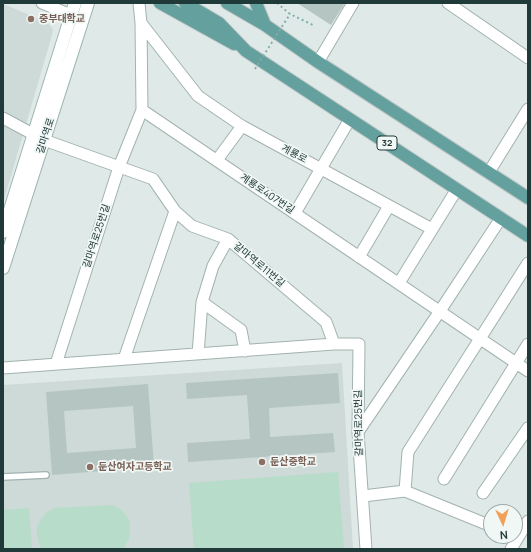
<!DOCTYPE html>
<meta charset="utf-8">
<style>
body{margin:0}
#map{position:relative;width:531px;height:552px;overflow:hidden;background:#dfeae8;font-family:Manrope,sans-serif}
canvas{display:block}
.frame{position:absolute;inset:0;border:4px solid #203a39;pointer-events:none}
.north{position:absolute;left:483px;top:504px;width:40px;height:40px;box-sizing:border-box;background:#f0f7f5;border:1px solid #9dabaa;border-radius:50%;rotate:176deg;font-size:11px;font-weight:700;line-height:16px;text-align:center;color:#203a39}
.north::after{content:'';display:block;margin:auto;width:14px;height:18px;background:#f1a057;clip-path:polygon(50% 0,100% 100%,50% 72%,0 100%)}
</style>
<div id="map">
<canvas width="531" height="552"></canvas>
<div class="frame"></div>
<div class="north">N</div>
</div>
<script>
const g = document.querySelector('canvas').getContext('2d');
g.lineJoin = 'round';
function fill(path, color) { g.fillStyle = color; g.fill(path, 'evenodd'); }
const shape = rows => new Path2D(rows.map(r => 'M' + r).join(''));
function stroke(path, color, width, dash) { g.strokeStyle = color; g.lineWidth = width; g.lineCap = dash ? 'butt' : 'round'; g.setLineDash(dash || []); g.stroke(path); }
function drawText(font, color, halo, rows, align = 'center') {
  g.font = font + ' Manrope,"Noto Sans KR",sans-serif'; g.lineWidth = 3.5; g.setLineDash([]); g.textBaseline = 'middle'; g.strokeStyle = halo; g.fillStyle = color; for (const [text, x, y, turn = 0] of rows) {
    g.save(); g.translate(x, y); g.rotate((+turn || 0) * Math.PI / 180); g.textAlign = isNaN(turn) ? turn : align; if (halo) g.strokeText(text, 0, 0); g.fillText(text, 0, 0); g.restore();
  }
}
fill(shape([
 [3,4,37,18,49,24,53,30,52,35,3,203],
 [342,363,353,549,3,549,3,385]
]), '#cddad7');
fill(shape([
 [338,472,344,549,194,549,189,483],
 [112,505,120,509,126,515,130,523,129,539,123,549,42,549,39,544,37,535,37,526,41,519,47,512,55,508],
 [29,508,32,549,3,549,3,510]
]), '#b8dcca');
fill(shape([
 [297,3,345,3,331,25],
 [338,373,340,403,269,408,270,437,333,433,335,452,188,462,187,443,250,439,247,395,187,399,186,383],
 [148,384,154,467,52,475,46,392],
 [133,406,136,448,67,453,64,411]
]), '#b5c5c2');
const service = shape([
 [3,477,46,475]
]);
const minor = shape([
 [42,3,71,15],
 [448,3,528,58],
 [141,23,198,96,242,126,432,229],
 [318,62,353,3],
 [142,110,528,371],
 [3,118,44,140,153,179,175,211,192,226,228,239,326,322,334,344],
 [217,160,242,126],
 [489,172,528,109],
 [295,213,350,119],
 [359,257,389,206],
 [399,283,457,189],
 [202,302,241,330,245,351],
 [198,354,202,302,213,266,228,239],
 [124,359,175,211],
 [56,364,119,167,142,110,141,23,139,3],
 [3,368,334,344,359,344,358,432,366,549],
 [358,432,440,311,501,218],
 [444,479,528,344],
 [405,491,408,452,528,263],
 [483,493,528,428],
 [363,496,405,491,491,526],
 [511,549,528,521]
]);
const secondary = shape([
 [3,232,75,3],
 [3,268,88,3]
]);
const primary = shape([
 [160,3,234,44],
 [185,3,219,23,246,51,528,236],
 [227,3,265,25,318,62,528,198],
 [256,3,265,25]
]);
stroke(service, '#a2b2b0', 8);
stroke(minor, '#a2b2b0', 13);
stroke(secondary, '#9eb6b3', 14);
stroke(primary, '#bcc4c4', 14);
stroke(shape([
 [277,3,290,14,315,26]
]), '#80aeaa', 2, [2, 3]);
stroke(service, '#fff', 5.5);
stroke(minor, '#fff', 11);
stroke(secondary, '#fff', 12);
stroke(primary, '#64a09e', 12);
stroke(shape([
 [255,69,290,14]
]), '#80aeaa', 2, [2, 3]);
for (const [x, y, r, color] of [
 [31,19,4,"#8d6e63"],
 [262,462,4,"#8d6e63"],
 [90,467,4,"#8d6e63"]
]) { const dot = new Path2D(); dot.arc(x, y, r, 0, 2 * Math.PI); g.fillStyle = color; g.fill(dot); stroke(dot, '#f0f7f5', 1.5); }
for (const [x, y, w] of [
 [387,143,20]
]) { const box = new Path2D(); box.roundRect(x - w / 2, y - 7, w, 14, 3); g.fillStyle = '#f0f7f5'; g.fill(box); stroke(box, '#203a39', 1); }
drawText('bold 9px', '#203a39', null, [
 ["32",387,143]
]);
drawText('bold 10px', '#785e54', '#f0f7f5', [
 ["중부대학교",39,19],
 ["둔산중학교",270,462],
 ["둔산여자고등학교",98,467]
], 'left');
drawText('10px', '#203a39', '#f0f7f5', [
 ["갈마역로",46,136,-72],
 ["계룡로",294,154,28],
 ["계룡로407번길",267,194,34],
 ["갈마역로25번길",97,236,-72],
 ["갈마역로11번길",259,265,40],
 ["갈마역로25번길",359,423,-91]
]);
</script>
